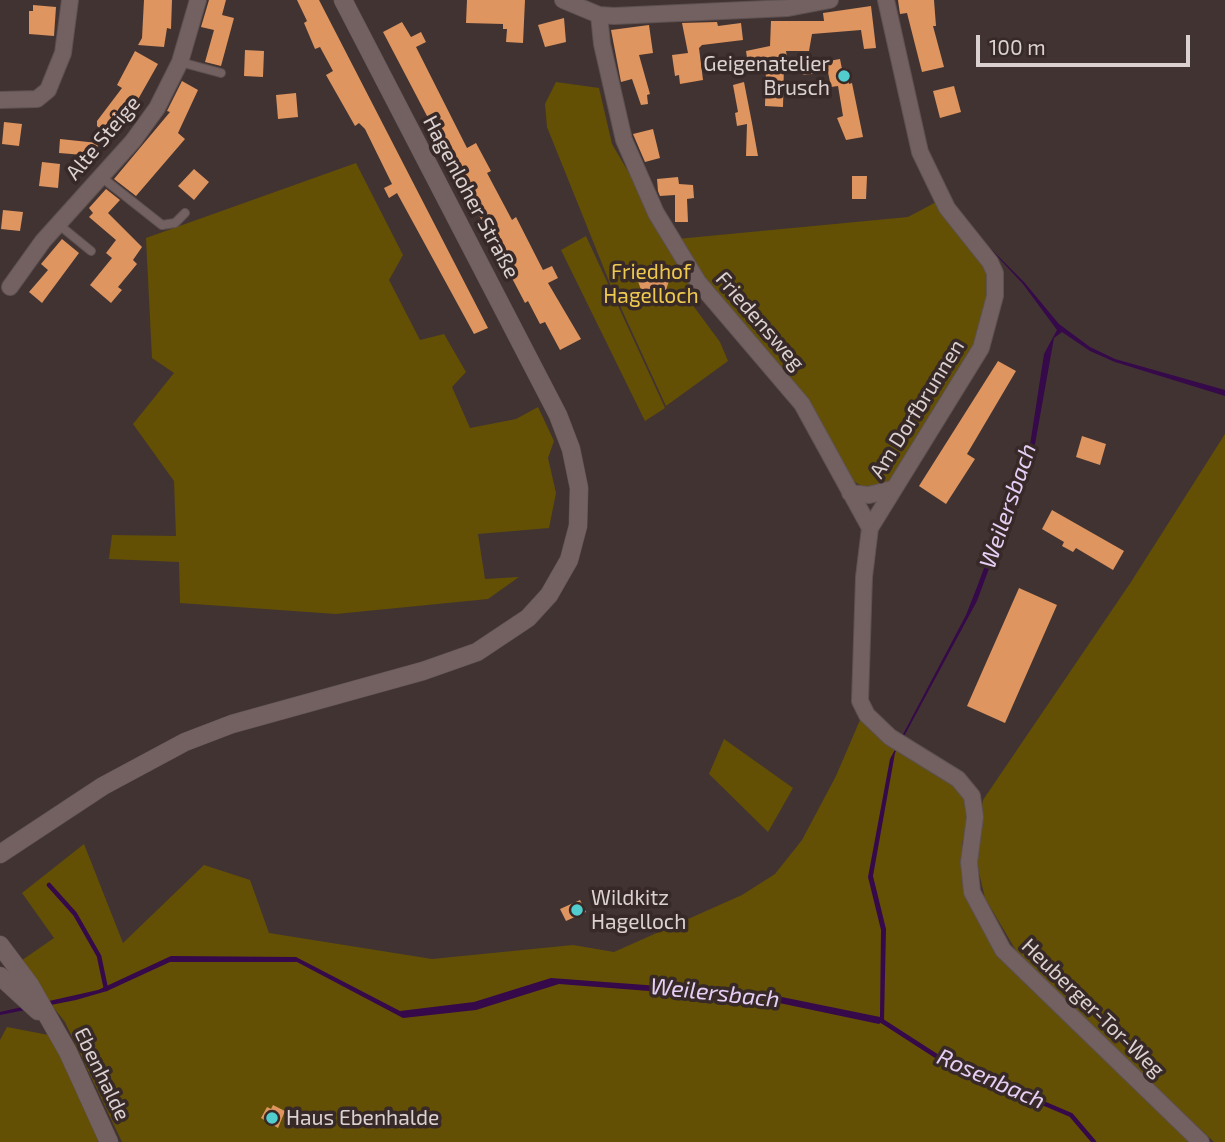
<!DOCTYPE html>
<meta charset="utf-8">
<style>
body{margin:0}
#map{position:relative;width:1225px;height:1142px;overflow:hidden;background:#413332;font-family:"Exo 2",sans-serif}
canvas{display:block}
.scale{position:absolute;left:976px;top:35px;width:214px;height:32px;box-sizing:border-box;border:4px solid #dbd1d0;border-top:0;padding-left:9px;font-size:21px;line-height:24px;white-space:nowrap;color:#dbd1d0;-webkit-text-stroke:5px #372928;paint-order:stroke}
</style>
<div id="map">
<canvas width="1225" height="1142"></canvas>
<div class="scale">100 m</div>
</div>
<script>
const g = document.querySelector('canvas').getContext('2d');
g.lineJoin = 'round';
function fill(path, color) { g.fillStyle = color; g.fill(path, 'evenodd'); }
const shape = rows => new Path2D(rows.map(r => 'M' + r).join(''));
function stroke(path, color, width, dash) { g.strokeStyle = color; g.lineWidth = width; g.lineCap = dash ? 'butt' : 'round'; g.setLineDash(dash || []); g.stroke(path); }
function drawText(font, color, halo, rows, align = 'center') {
  g.font = font + ' "Exo 2",sans-serif'; g.lineWidth = 7; g.setLineDash([]); g.textBaseline = 'middle'; g.strokeStyle = halo; g.fillStyle = color; for (const [text, x, y, turn = 0] of rows) {
    g.save(); g.translate(x, y); g.rotate((+turn || 0) * Math.PI / 180); g.textAlign = isNaN(turn) ? turn : align; if (halo) g.strokeText(text, 0, 0); g.fillText(text, 0, 0); g.restore();
  }
}
fill(shape([
 [556,82,599,88,612,144,694,284,686,296,720,342,728,361,666,406,611,286,547,127,545,104],
 [356,163,403,255,389,280,420,340,444,334,466,372,452,387,470,428,516,419,538,407,554,441,548,458,556,493,549,528,478,534,485,579,519,577,488,599,336,614,180,603,179,562,109,559,112,535,176,536,174,481,133,424,174,373,152,358,146,238],
 [940,200,995,273,971,361,889,481,866,489,844,475,677,239,908,217],
 [586,236,665,408,645,421,561,250],
 [1225,434,1225,1142,1214,1142,1021,959,985,898,974,851,983,800,1131,582],
 [863,713,961,789,971,813,962,843,963,870,991,940,1193,1142,122,1142,65,1022,18,963,54,938,22,893,84,844,123,943,204,865,250,880,269,933,432,959,573,945,614,952,742,895,775,874,802,840,836,776],
 [724,739,793,788,768,832,709,774],
 [7,1027,59,1037,109,1142,0,1142,0,1040]
]), '#635005');
fill(shape([
 [983,241,1024,282,1059,324,1090,347,1115,359,1225,390,1225,396,1115,362,1090,351,1062,332,1054,338,1035,444,977,601,895,753,873,876,886,929,884,1020,879,1024,765,1000,559,984,476,1010,403,1018,297,962,170,962,107,991,76,1000,0,1015,0,1012,98,990,171,956,296,957,400,1011,474,1002,551,978,767,994,880,1017,881,930,868,877,890,759,966,615,977,587,1030,445,1044,354,1057,330,1023,284]
]), '#36094a');
stroke(shape([
 [49,885,75,914,99,956,106,989],
 [882,1021,944,1061,1071,1115,1094,1142]
]), '#36094a', 4.5);
fill(shape([
 [144,0,172,0,171,29,167,28,164,47,138,45,142,38],
 [209,0,226,0,222,15,234,18,221,66,205,62,214,30,201,27],
 [297,0,319,0,488,328,474,334,397,193,389,198,384,188,392,184,365,129,359,123,355,126,326,75,333,71,320,47,315,49,304,23,307,21],
 [467,0,525,0,523,43,506,42,507,29,503,29,503,24,466,23],
 [898,0,934,0,936,26,933,26,944,67,922,72,907,13,900,14],
 [33,5,56,7,54,36,29,34,29,11,33,11],
 [871,6,876,48,864,49,861,30,812,34,809,51,786,51,788,63,784,64,783,107,765,106,766,67,749,71,746,51,770,46,771,21,824,21,823,13],
 [564,18,566,42,545,47,538,25],
 [402,22,411,37,421,32,426,42,416,47,467,148,476,143,491,171,487,173,512,220,516,217,543,270,552,266,558,278,548,283,581,339,560,350,545,322,540,324,528,301,525,303,383,32],
 [717,22,718,26,741,23,743,40,702,45,699,48,703,80,680,84,679,75,675,76,672,55,688,53,682,23],
 [649,25,653,53,639,55,650,94,647,95,648,104,641,105,632,79,621,82,611,30],
 [245,50,264,51,263,77,244,76],
 [135,51,158,64,132,110,110,136,97,126,97,121,122,88,117,85],
 [840,59,842,69,847,68,849,84,852,83,863,137,846,140,837,118,843,116,838,86,831,87,828,72,803,75,801,66],
 [182,81,198,90,178,133,185,139,136,196,114,179,170,112,167,111],
 [744,82,752,123,758,156,746,156,747,124,737,126,735,113,738,112,733,85],
 [954,86,961,112,940,118,933,91],
 [296,93,298,117,278,119,276,95],
 [4,122,22,124,19,146,2,144],
 [653,129,660,158,645,162,633,134],
 [60,139,98,143,96,156,59,153],
 [42,162,60,164,58,188,39,186],
 [194,169,209,182,194,200,178,186],
 [852,176,867,176,866,199,852,199],
 [678,177,679,184,693,185,694,198,687,199,688,222,675,222,675,195,660,196,658,191,657,179],
 [106,189,120,200,108,213,142,247,133,260,137,264,118,287,122,290,111,303,90,285,112,258,106,253,116,240,89,217,93,213,89,208],
 [3,210,23,212,20,231,1,229],
 [62,239,79,253,42,303,29,292,48,270,41,264],
 [653,263,671,275,664,296,643,296,636,275],
 [998,361,1016,371,967,454,975,459,946,504,919,486],
 [1082,436,1106,444,1100,465,1076,457],
 [1052,510,1124,551,1113,570,1076,548,1073,552,1062,546,1064,542,1042,529],
 [1019,588,1057,605,1005,723,967,706],
 [580,900,586,912,566,921,560,909],
 [273,1105,285,1111,278,1128,261,1118,267,1107,271,1109]
]), '#de955f');
const service = shape([
 [180,62,221,73],
 [100,176,162,225,175,223,185,213],
 [58,224,91,251]
]);
const minor = shape([
 [563,0,599,15,614,16,788,8,830,0],
 [886,0,920,152,947,208,990,262,995,273,995,296,981,348,870,528,864,577,860,701,867,715,890,737,958,779,972,796,975,817,969,862,972,892,1003,950,1201,1142],
 [599,15,602,44,624,140,656,213,698,282,802,404,870,528],
 [0,100,37,99,48,90,63,53,70,0],
 [10,287,43,241,133,141,157,108,180,62,198,0],
 [850,493,869,495,892,489]
]);
const tertiary = shape([
 [0,854,103,786,185,742,232,724,423,671,477,652,528,618,549,595,569,560,578,526,579,488,571,449,558,415,343,0],
 [0,945,30,985,68,1052,109,1142],
 [0,976,38,1011]
]);
stroke(service, '#5e5151', 10);
stroke(minor, '#5e5151', 18);
stroke(tertiary, '#5e5151', 19);
stroke(service, '#726160', 8);
stroke(minor, '#726160', 16);
stroke(tertiary, '#726160', 18);
for (const [x, y, r, color] of [
 [844,76,7,"#52cdce"],
 [577,910,7,"#52cdce"],
 [272,1118,7,"#52cdce"]
]) { const dot = new Path2D(); dot.arc(x, y, r, 0, 2 * Math.PI); g.fillStyle = color; g.fill(dot); stroke(dot, '#372928', 2.5); }
drawText('21px', '#dbd1d0', '#372928', [
 ["Geigenatelier",830,64,"right"],
 ["Brusch",830,88,"right"],
 ["Wildkitz",591,898],
 ["Hagelloch",591,922],
 ["Haus Ebenhalde",286,1118]
], 'left');
drawText('21px', '#dbd1d0', '#372928', [
 ["Alte Steige",103,138,-50],
 ["Hagenloher Straße",471,197,62],
 ["Friedensweg",760,321,49],
 ["Am Dorfbrunnen",917,409,-58],
 ["Heuberger-Tor-Weg",1093,1008,44],
 ["Ebenhalde",102,1074,64]
]);
drawText('21px', '#eec950', '#372928', [
 ["Friedhof",651,272],
 ["Hagelloch",651,296]
]);
drawText('italic 23px', '#e6cef4', '#372928', [
 ["Weilersbach",1008,506,-71],
 ["Weilersbach",715,993,6],
 ["Rosenbach",991,1079,24]
]);
</script>
